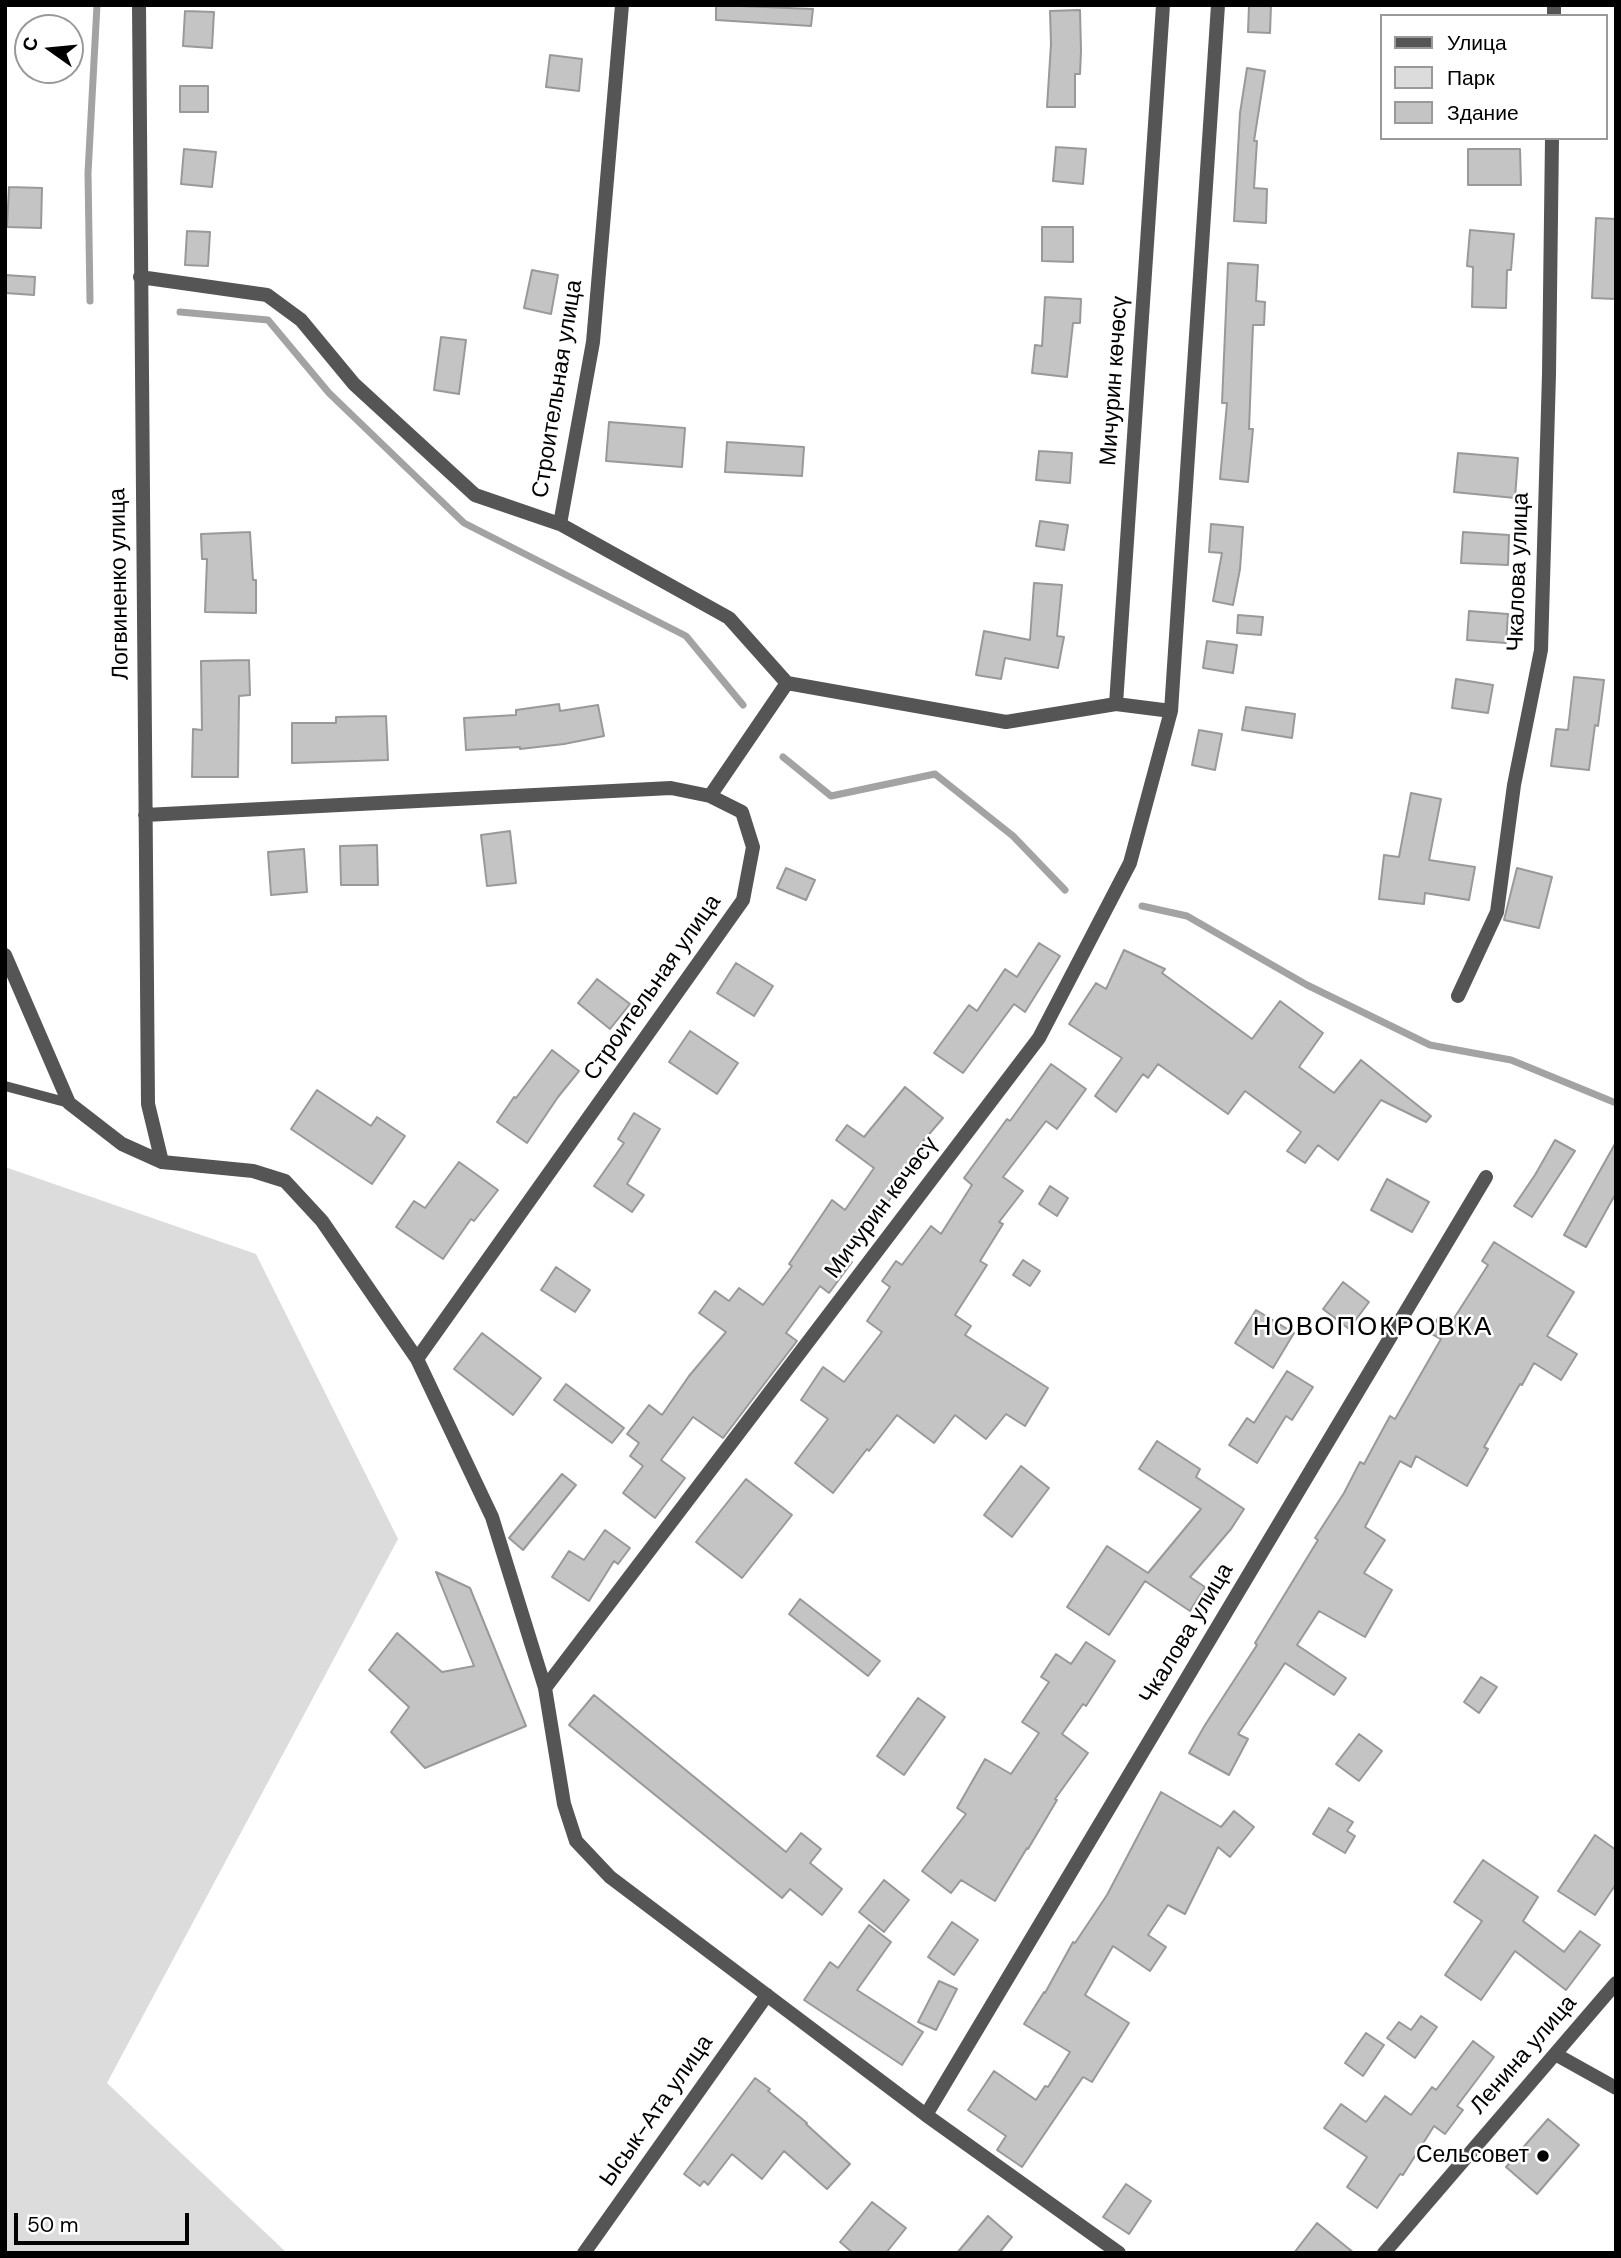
<!DOCTYPE html>
<meta charset="utf-8">
<style>
body{margin:0}
#map{position:relative;width:1621px;height:2258px;overflow:hidden;background:#fff;font-family:"DM Sans",sans-serif}
canvas{display:block}
.frame{position:absolute;inset:0;border:7px solid #000;pointer-events:none}
.legend{position:absolute;left:1380px;top:14px;width:228px;height:126px;box-sizing:border-box;background:#fff;border:2px solid #999;margin:0;padding:9px 12px;list-style:none;font-size:21px;color:#000}
.legend li{display:flex;align-items:center;gap:14px;height:35px}
.legend b{width:35px;border:2px solid #999}
.north{position:absolute;left:14px;top:14px;width:70px;height:70px;box-sizing:border-box;background:#fff;border:2px solid #999;border-radius:50%;rotate:285deg;font-size:19px;font-weight:700;line-height:28px;text-align:center;color:#000}
.north::after{content:'';display:block;margin:auto;width:24px;height:32px;background:#000;clip-path:polygon(50% 0,100% 100%,50% 72%,0 100%)}
.scale{position:absolute;left:14px;top:2213px;width:175px;height:32px;box-sizing:border-box;border:4px solid #000;border-top:0;padding-left:9px;font-size:21px;line-height:24px;white-space:nowrap;color:#000;-webkit-text-stroke:5px #fff;paint-order:stroke}
</style>
<div id="map">
<canvas width="1621" height="2258"></canvas>
<div class="frame"></div>
<ul class="legend">
<li><b style="height:9px;background:#555"></b>Улица</li>
<li><b style="height:19px;background:#dcdcdc"></b>Парк</li>
<li><b style="height:19px;background:#c4c4c4"></b>Здание</li>
</ul>
<div class="north">С</div>
<div class="scale">50 m</div>
</div>
<script>
const g = document.querySelector('canvas').getContext('2d');
g.lineJoin = 'round';
function fill(path, color) { g.fillStyle = color; g.fill(path, 'evenodd'); }
const shape = rows => new Path2D(rows.map(r => 'M' + r).join(''));
function stroke(path, color, width, dash) { g.strokeStyle = color; g.lineWidth = width; g.lineCap = dash ? 'butt' : 'round'; g.setLineDash(dash || []); g.stroke(path); }
function drawText(font, color, halo, rows, align = 'center') {
  g.font = font + ' "DM Sans",sans-serif'; g.lineWidth = 5; g.setLineDash([]); g.textBaseline = 'middle'; g.strokeStyle = halo; g.fillStyle = color; for (const [text, x, y, turn = 0] of rows) {
    g.save(); g.translate(x, y); g.rotate((+turn || 0) * Math.PI / 180); g.textAlign = isNaN(turn) ? turn : align; if (halo) g.strokeText(text, 0, 0); g.fillText(text, 0, 0); g.restore();
  }
}
fill(shape([
 [5,1167,256,1254,398,1539,107,2083,287,2253,5,2253]
]), '#dcdcdc');
stroke(shape([
 [90,301,88,173,97,5],
 [180,312,268,320,329,393,464,523,686,636,743,705],
 [783,757,831,796,935,774,1013,836,1065,890],
 [1142,906,1187,916,1307,985,1430,1045,1511,1060,1616,1103]
]), '#a3a3a3', 7);
const building = shape([
 [716,5,813,9,811,26,716,20,716,5],
 [1249,5,1271,5,1270,33,1248,32,1249,5],
 [1080,10,1081,51,1080,74,1075,74,1075,107,1047,107,1051,44,1050,11,1080,10],
 [185,11,214,12,212,48,183,46,185,11],
 [550,55,582,59,579,91,546,87,550,55],
 [1247,68,1265,71,1254,141,1257,141,1254,188,1267,189,1266,223,1234,221,1240,113,1247,68],
 [180,86,208,86,208,112,180,112,180,86],
 [1056,147,1086,149,1083,184,1053,181,1056,147],
 [184,149,216,152,212,187,181,184,184,149],
 [1468,149,1520,149,1521,185,1468,185,1468,149],
 [9,187,42,188,41,228,7,227,9,187],
 [1596,218,1616,219,1616,299,1592,298,1596,218],
 [1042,227,1073,227,1073,262,1042,261,1042,227],
 [1470,230,1514,234,1511,270,1507,270,1506,308,1472,307,1473,267,1467,266,1470,230],
 [187,231,210,232,208,266,185,265,187,231],
 [1228,263,1258,265,1256,301,1265,302,1264,325,1253,325,1249,429,1253,429,1248,482,1220,479,1227,403,1222,403,1228,263],
 [532,270,558,275,551,314,524,308,532,270],
 [5,275,35,277,34,295,5,293,5,275],
 [1045,297,1081,299,1080,323,1073,323,1067,377,1032,373,1035,345,1042,346,1045,297],
 [441,337,466,340,459,394,434,390,441,337],
 [609,422,685,428,682,467,606,461,609,422],
 [727,442,804,447,802,476,725,472,727,442],
 [1039,451,1072,453,1070,483,1036,480,1039,451],
 [1458,453,1518,458,1515,498,1454,492,1458,453],
 [1040,521,1068,525,1064,550,1036,546,1040,521],
 [1211,524,1243,527,1240,569,1233,605,1213,601,1222,553,1209,552,1211,524],
 [250,532,253,580,256,580,256,613,205,612,207,559,202,559,201,534,250,532],
 [1463,532,1509,535,1508,565,1461,563,1463,532],
 [1034,583,1062,585,1057,636,1064,637,1058,668,1005,658,1001,679,976,675,984,631,1030,640,1034,583],
 [1469,611,1508,614,1506,643,1467,640,1469,611],
 [1238,615,1263,617,1261,635,1237,633,1238,615],
 [1207,641,1237,645,1233,673,1203,668,1207,641],
 [249,660,250,695,239,696,238,777,192,777,193,729,202,730,201,661,249,660],
 [1574,677,1604,680,1598,726,1595,725,1589,770,1551,766,1556,729,1568,730,1574,677],
 [1456,679,1493,685,1488,713,1452,708,1456,679],
 [559,704,560,711,598,705,604,736,564,744,520,749,520,747,466,750,464,718,516,715,516,710,559,704],
 [1246,707,1295,714,1292,738,1242,730,1246,707],
 [386,716,388,760,292,763,292,723,336,723,336,717,386,716],
 [1199,730,1222,734,1215,770,1192,765,1199,730],
 [1411,793,1441,799,1429,860,1475,867,1469,900,1425,893,1424,904,1379,899,1384,855,1399,857,1411,793],
 [510,831,516,883,487,886,481,835,510,831],
 [377,845,378,885,341,885,340,846,377,845],
 [304,849,307,892,271,895,268,852,304,849],
 [786,868,815,880,806,900,777,888,786,868],
 [1517,868,1552,877,1539,928,1504,920,1517,868],
 [1039,943,1060,956,1025,1012,1014,1004,963,1073,934,1053,969,1005,977,1011,1005,969,1017,977,1039,943],
 [1124,950,1165,969,1162,973,1252,1039,1280,1001,1323,1033,1299,1067,1334,1093,1361,1060,1431,1116,1426,1122,1381,1100,1338,1160,1318,1145,1305,1163,1287,1151,1301,1132,1245,1091,1228,1114,1158,1064,1148,1078,1143,1074,1116,1112,1095,1096,1122,1058,1069,1024,1096,983,1106,989,1124,950],
 [736,963,773,986,754,1016,717,993,736,963],
 [597,979,630,1004,610,1029,578,1003,597,979],
 [690,1031,738,1063,717,1094,669,1062,690,1031],
 [552,1050,579,1071,558,1097,527,1143,497,1122,514,1097,516,1098,552,1050],
 [1051,1064,1086,1089,1057,1129,1046,1121,1003,1177,1023,1191,999,1222,1003,1224,980,1261,987,1265,955,1315,971,1326,965,1335,1048,1388,1025,1426,1006,1414,986,1439,955,1415,934,1443,897,1415,869,1451,867,1449,833,1493,795,1463,828,1419,801,1400,823,1367,844,1382,882,1332,867,1321,890,1287,882,1281,896,1261,902,1265,931,1226,941,1234,972,1185,964,1178,1007,1119,1010,1121,1051,1064],
 [905,1087,943,1118,917,1148,923,1152,876,1219,872,1217,843,1256,852,1262,829,1293,820,1286,786,1333,797,1341,723,1438,693,1417,661,1460,685,1478,655,1518,623,1493,643,1466,630,1456,639,1443,627,1434,649,1405,662,1415,689,1376,726,1332,699,1313,715,1291,729,1301,739,1288,763,1305,792,1266,789,1264,832,1200,845,1210,874,1168,836,1140,847,1125,864,1137,905,1087],
 [317,1090,371,1126,377,1117,405,1136,372,1184,291,1129,317,1090],
 [634,1113,660,1129,627,1184,644,1195,632,1212,594,1186,624,1143,618,1139,634,1113],
 [1555,1140,1575,1151,1532,1217,1514,1206,1535,1175,1555,1140],
 [1616,1142,1616,1193,1586,1247,1564,1235,1616,1142],
 [459,1162,498,1190,474,1221,471,1219,443,1259,396,1227,414,1201,425,1208,459,1162],
 [1387,1179,1429,1202,1412,1232,1371,1210,1387,1179],
 [1050,1186,1068,1198,1057,1216,1039,1204,1050,1186],
 [1494,1242,1574,1292,1547,1336,1577,1354,1561,1380,1534,1363,1522,1385,1520,1384,1484,1447,1488,1449,1467,1486,1416,1456,1411,1467,1400,1461,1365,1527,1385,1540,1364,1573,1392,1590,1365,1637,1319,1611,1297,1645,1346,1678,1334,1695,1285,1663,1238,1734,1248,1739,1229,1775,1189,1753,1205,1725,1257,1645,1255,1643,1318,1540,1315,1538,1344,1493,1360,1462,1364,1464,1390,1416,1395,1419,1441,1339,1430,1333,1439,1316,1451,1323,1488,1265,1482,1261,1494,1242],
 [1023,1260,1040,1271,1030,1286,1013,1275,1023,1260],
 [556,1267,590,1290,575,1312,541,1290,556,1267],
 [1343,1282,1369,1302,1349,1329,1323,1309,1343,1282],
 [1256,1310,1294,1333,1273,1368,1235,1343,1256,1310],
 [482,1333,541,1378,513,1415,454,1369,482,1333],
 [1287,1371,1313,1387,1292,1420,1286,1416,1257,1463,1229,1445,1247,1418,1254,1423,1287,1371],
 [566,1384,624,1428,612,1443,554,1400,566,1384],
 [1157,1441,1200,1469,1196,1477,1244,1509,1231,1529,1190,1577,1205,1587,1190,1611,1145,1581,1109,1635,1067,1607,1107,1546,1148,1573,1201,1509,1139,1469,1157,1441],
 [1021,1466,1049,1488,1012,1537,984,1515,1021,1466],
 [562,1474,576,1485,523,1550,509,1538,562,1474],
 [746,1479,792,1515,742,1578,696,1542,746,1479],
 [605,1530,630,1548,618,1564,614,1561,589,1601,552,1577,569,1551,584,1560,605,1530],
 [436,1572,470,1588,526,1726,425,1768,391,1732,409,1707,369,1670,397,1633,442,1672,474,1666,436,1572],
 [800,1599,880,1661,868,1676,789,1614,800,1599],
 [1086,1642,1115,1661,1086,1706,1083,1704,1062,1734,1088,1753,1055,1799,1057,1800,1028,1849,1027,1848,995,1901,961,1880,951,1893,922,1871,966,1814,957,1808,985,1759,1011,1774,1039,1733,1022,1722,1049,1682,1041,1677,1056,1654,1071,1664,1086,1642],
 [1481,1677,1497,1687,1479,1713,1464,1702,1481,1677],
 [594,1695,786,1852,801,1833,821,1849,810,1863,842,1889,822,1915,790,1889,782,1898,569,1725,594,1695],
 [918,1698,945,1717,904,1775,877,1756,918,1698],
 [1359,1734,1382,1751,1359,1781,1336,1764,1359,1734],
 [1161,1792,1221,1827,1234,1811,1254,1827,1230,1857,1218,1847,1185,1914,1168,1905,1148,1935,1166,1947,1150,1971,1113,1946,1085,1995,1129,2023,1092,2082,1083,2077,1022,2167,997,2150,1006,2136,968,2110,994,2071,1036,2100,1045,2086,1048,2087,1070,2052,1024,2024,1044,1992,1045,1993,1073,1942,1075,1943,1107,1895,1161,1792],
 [1329,1808,1353,1822,1347,1831,1355,1836,1345,1853,1313,1834,1329,1808],
 [1595,1835,1616,1850,1616,1884,1595,1915,1558,1891,1595,1835],
 [1483,1860,1538,1897,1523,1921,1564,1952,1580,1931,1600,1945,1566,1990,1515,1951,1481,2000,1445,1975,1482,1921,1454,1902,1483,1860],
 [884,1880,909,1900,884,1932,859,1912,884,1880],
 [952,1922,978,1940,954,1975,928,1957,952,1922],
 [869,1925,891,1942,857,1990,923,2032,902,2065,804,2000,830,1962,838,1968,869,1925],
 [939,1981,957,1989,936,2030,918,2022,939,1981],
 [1421,2016,1437,2027,1415,2058,1387,2038,1399,2022,1411,2030,1421,2016],
 [1366,2033,1384,2045,1363,2076,1345,2063,1366,2033],
 [1473,2041,1494,2057,1457,2106,1463,2110,1445,2134,1434,2126,1403,2175,1400,2174,1377,2208,1347,2187,1367,2157,1324,2128,1341,2104,1366,2122,1385,2096,1411,2115,1432,2087,1436,2090,1473,2041],
 [755,2078,770,2089,768,2091,807,2123,806,2124,850,2164,827,2189,784,2151,762,2179,732,2154,708,2185,704,2181,700,2186,684,2174,755,2078],
 [1548,2119,1579,2145,1537,2194,1506,2167,1548,2119],
 [1126,2184,1151,2201,1129,2234,1103,2217,1126,2184],
 [872,2202,906,2228,886,2253,853,2253,840,2242,872,2202],
 [988,2216,1012,2237,999,2253,957,2253,988,2216],
 [1317,2223,1354,2253,1294,2253,1317,2223]
]);
fill(building, '#c4c4c4');
stroke(building, '#999', 2);
stroke(shape([
 [5,1086,69,1103]
]), '#555', 10);
stroke(shape([
 [139,5,148,1104,162,1162],
 [1554,16,1554,5],
 [140,277,267,295,301,320,354,384,475,495,560,524,593,342,622,5],
 [560,524,729,618,787,683,1006,722,1116,704],
 [1171,711,1218,5],
 [710,796,787,683],
 [145,815,671,788,710,796,742,812,753,847,743,900,417,1359],
 [5,955,69,1103,122,1144,162,1162,253,1171,285,1181,322,1221,417,1359,492,1517,545,1688,564,1804,576,1841,610,1877,926,2115,1119,2253],
 [1458,996,1497,912,1514,785,1541,650,1549,374,1552,138],
 [545,1688,1039,1038,1130,863,1171,711,1116,704,1163,5],
 [1555,2054,1616,2088],
 [926,2115,1486,1177],
 [584,2253,767,1995],
 [1384,2253,1616,1983]
]), '#555', 14);
for (const [x, y, r, color] of [
 [1543,2156,7,"#000"]
]) { const dot = new Path2D(); dot.arc(x, y, r, 0, 2 * Math.PI); g.fillStyle = color; g.fill(dot); stroke(dot, '#fff', 2.5); }
drawText('23px', '#000', '#fff', [
 ["Мичурин көчөсү",1115,381,-86],
 ["Строительная улица",558,389,-81],
 ["Чкалова улица",1519,572,-88],
 ["Логвиненко улица",120,584,-91],
 ["Строительная улица",653,988,-55],
 ["Мичурин көчөсү",882,1208,-53],
 ["Чкалова улица",1187,1634,-59],
 ["Ленина улица",1524,2055,-49],
 ["Ысык-Ата улица",657,2111,-55]
]);
drawText('23px', '#000', '#fff', [
 ["Сельсовет",1529,2156]
], 'right');
g.letterSpacing = '2px';
drawText('26px', '#000', '#fff', [
 ["НОВОПОКРОВКА",1373,1328]
]);
g.letterSpacing = '0px';
</script>
